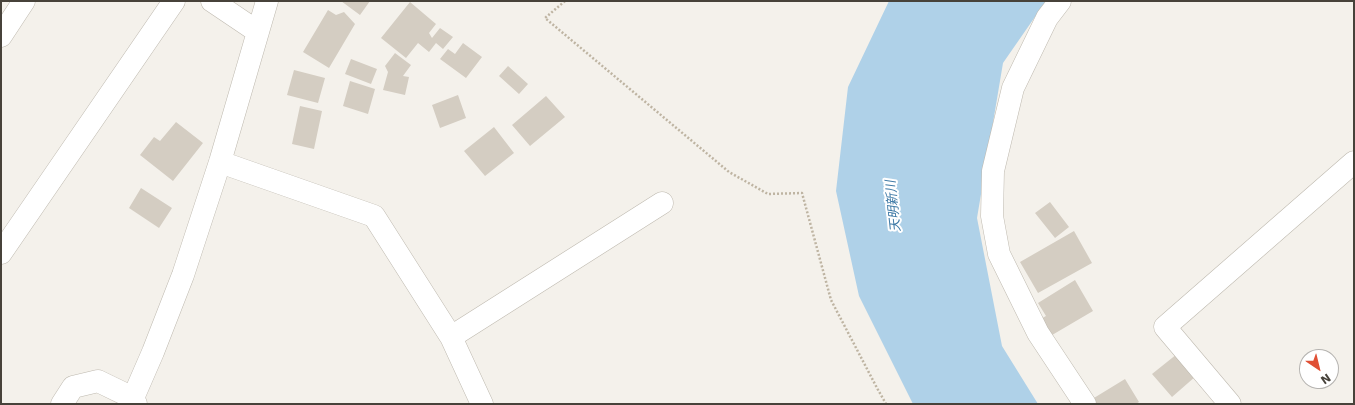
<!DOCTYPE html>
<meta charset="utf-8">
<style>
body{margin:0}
#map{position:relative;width:1355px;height:405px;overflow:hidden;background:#f4f1eb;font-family:"DejaVu Sans",sans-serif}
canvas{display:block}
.frame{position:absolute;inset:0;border:2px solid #47423a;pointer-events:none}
.north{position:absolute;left:1299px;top:349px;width:40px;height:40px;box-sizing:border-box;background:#fff;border:1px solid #b5b3b0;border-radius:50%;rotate:145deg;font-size:11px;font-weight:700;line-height:16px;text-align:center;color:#47423a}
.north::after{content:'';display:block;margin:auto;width:14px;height:18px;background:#e05035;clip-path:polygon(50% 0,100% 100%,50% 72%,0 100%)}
</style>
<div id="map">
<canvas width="1355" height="405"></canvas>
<div class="frame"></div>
<div class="north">N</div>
</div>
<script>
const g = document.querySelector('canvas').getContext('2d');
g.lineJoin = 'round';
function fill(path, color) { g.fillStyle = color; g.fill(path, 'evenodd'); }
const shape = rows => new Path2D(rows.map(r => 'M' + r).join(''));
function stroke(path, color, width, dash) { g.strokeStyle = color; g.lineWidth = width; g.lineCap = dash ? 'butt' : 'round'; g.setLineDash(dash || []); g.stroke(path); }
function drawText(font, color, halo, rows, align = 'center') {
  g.font = font + ' "DejaVu Sans","Noto Sans JP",sans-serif'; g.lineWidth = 4; g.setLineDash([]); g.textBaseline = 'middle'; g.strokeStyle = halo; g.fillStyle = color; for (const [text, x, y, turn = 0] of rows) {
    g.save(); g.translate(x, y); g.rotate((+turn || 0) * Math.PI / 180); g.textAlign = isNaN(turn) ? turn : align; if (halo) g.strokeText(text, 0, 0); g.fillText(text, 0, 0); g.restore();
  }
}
fill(shape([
 [889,1,1046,1,1003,63,977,218,1002,346,1038,404,913,404,859,296,836,191,848,87]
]), '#afd1e8');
fill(shape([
 [341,1,370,1,360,15],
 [410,2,436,24,429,33,432,38,440,28,453,37,443,49,436,43,429,52,418,43,406,58,381,38],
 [328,10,336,15,344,12,355,24,329,68,303,52],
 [463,43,482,57,466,78,440,59,448,49,455,54],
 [395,53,411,65,403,76,409,77,405,95,383,90,388,72,385,66],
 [351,59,377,69,371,84,345,74],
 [508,66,528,84,519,94,499,76],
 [294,70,325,78,318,103,287,95],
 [350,81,375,89,368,114,343,106],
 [458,95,466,118,440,128,432,105],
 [546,96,565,117,530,146,512,125],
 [300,106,322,111,314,149,292,144],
 [176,122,203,143,173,181,140,155,154,137,160,141],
 [494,127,514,153,485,176,464,151],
 [141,188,172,208,159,228,129,208],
 [1050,202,1069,227,1055,238,1035,213],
 [1074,231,1092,263,1038,293,1020,262],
 [1075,280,1093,311,1047,338,1037,321,1046,316,1038,303],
 [1177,354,1196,376,1172,397,1152,374],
 [1125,379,1139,402,1136,404,1091,404,1089,401]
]), '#d4cdc2');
const minor = shape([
 [212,1,258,32],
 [1060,1,1047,18,1013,88,993,171,992,216,999,254,1038,333,1085,404],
 [1,36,24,1],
 [220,162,374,216,451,337,482,404],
 [1,253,174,1],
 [451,337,662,203],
 [62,404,73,387,98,381,133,398],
 [136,404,133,398,153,352,183,275,220,162,267,1],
 [1230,404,1165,327,1354,162]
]);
stroke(minor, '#beb9af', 23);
stroke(shape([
 [565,1,545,18,729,172,768,194,802,193,831,300,877,388,886,404]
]), '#beb4a2', 2.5, [2, 2]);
stroke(minor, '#fff', 22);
drawText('italic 13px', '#3f7aa6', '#fff', [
 ["天明新川",894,206,-96]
]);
</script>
